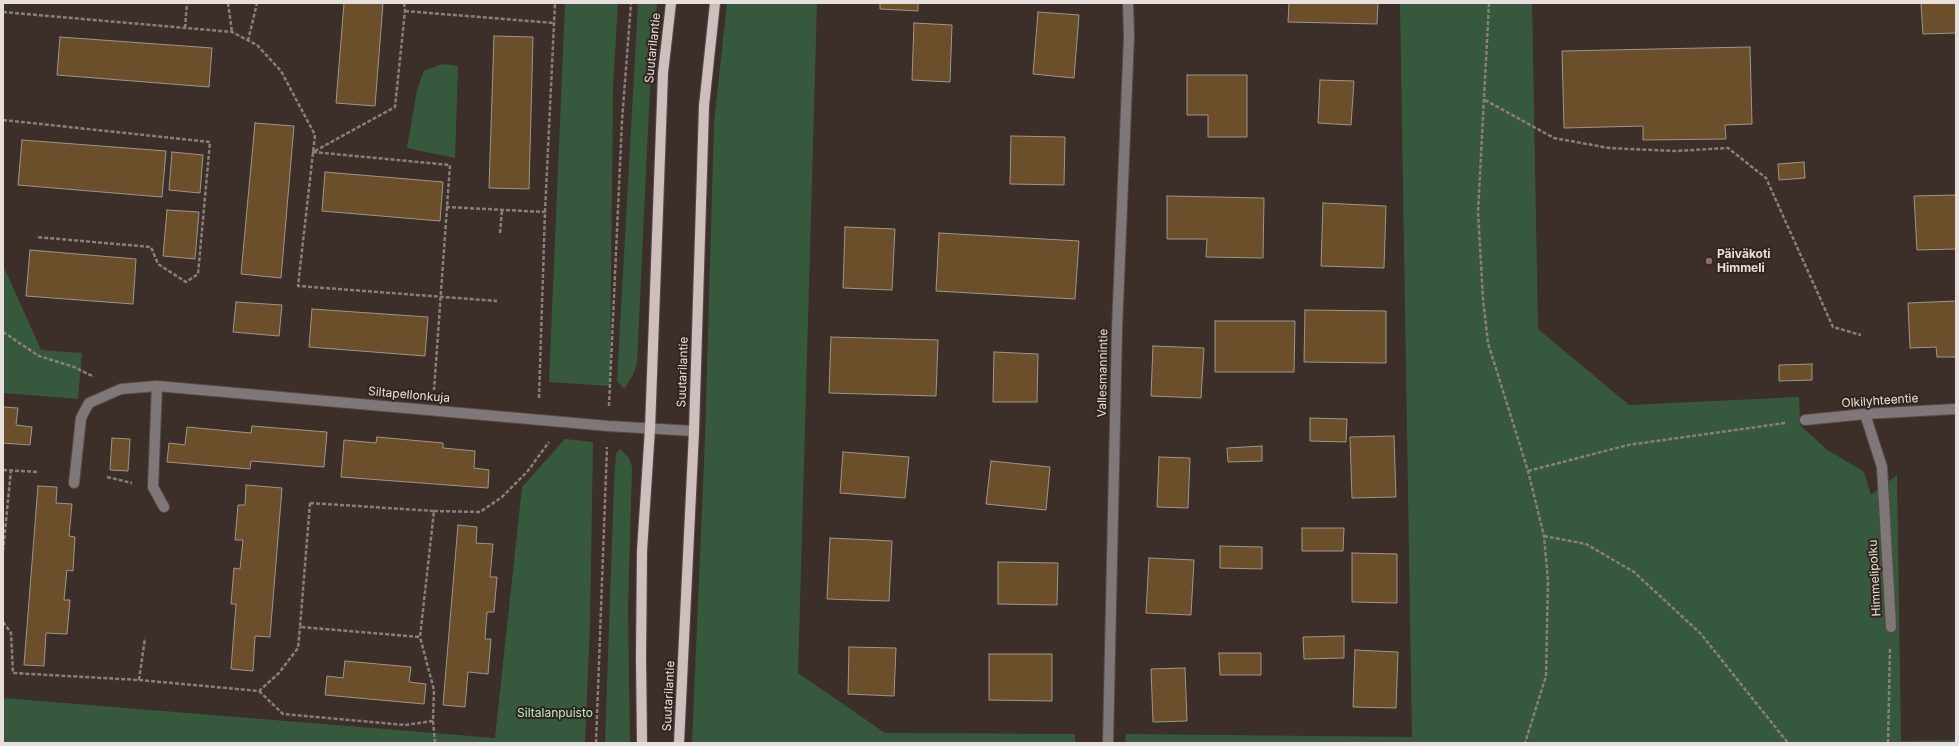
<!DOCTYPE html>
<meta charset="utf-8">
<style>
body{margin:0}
#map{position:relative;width:1959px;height:746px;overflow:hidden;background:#3c2f29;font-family:Inter,sans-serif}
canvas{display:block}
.frame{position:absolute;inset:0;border:4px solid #e7dfdb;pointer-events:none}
</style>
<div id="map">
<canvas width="1959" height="746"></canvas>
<div class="frame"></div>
</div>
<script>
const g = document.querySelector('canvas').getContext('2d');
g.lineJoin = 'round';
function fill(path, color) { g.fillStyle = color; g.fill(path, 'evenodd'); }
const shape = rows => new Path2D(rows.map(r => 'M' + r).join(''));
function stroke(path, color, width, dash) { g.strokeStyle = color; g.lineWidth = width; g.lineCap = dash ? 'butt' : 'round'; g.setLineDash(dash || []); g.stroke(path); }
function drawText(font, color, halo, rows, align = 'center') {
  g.font = font + ' Inter,sans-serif'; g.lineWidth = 4; g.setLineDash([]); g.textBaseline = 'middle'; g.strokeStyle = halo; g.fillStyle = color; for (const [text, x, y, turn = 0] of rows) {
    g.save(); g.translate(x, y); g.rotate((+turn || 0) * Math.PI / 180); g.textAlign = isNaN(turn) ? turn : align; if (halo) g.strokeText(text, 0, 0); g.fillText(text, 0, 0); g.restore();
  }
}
fill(shape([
 [565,3,618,3,613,86,610,386,549,382],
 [638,3,657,3,652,44,637,363,633,375,624,389,617,381],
 [727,3,817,3,798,673,885,733,1075,734,1075,743,692,743,705,438,714,123],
 [1400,3,1532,3,1538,329,1629,405,1799,397,1800,425,1826,449,1864,472,1871,495,1897,475,1901,741,1956,740,1956,743,1125,743,1126,734,1412,737],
 [442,64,458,66,455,158,407,148,417,90,424,71],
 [3,265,41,350,82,353,78,399,3,393],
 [565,439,593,442,590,624,585,743,3,743,3,698,495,738,522,487],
 [620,449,629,458,632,467,628,608,630,743,605,743,614,483,616,454]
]), '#36593e');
const building = shape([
 [344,3,383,3,375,106,336,103,344,3],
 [880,3,918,3,918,11,880,9,880,3],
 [1289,3,1378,3,1377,24,1288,22,1289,3],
 [1921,3,1956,3,1956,33,1923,34,1921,3],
 [1038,12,1079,15,1074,78,1033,74,1038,12],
 [914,23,952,25,950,82,912,80,914,23],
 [494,36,533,37,529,189,489,188,494,36],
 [60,37,212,48,209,87,57,75,60,37],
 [1750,47,1752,124,1725,125,1726,139,1643,140,1643,126,1564,128,1562,51,1750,47],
 [1187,75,1247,75,1247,137,1208,137,1208,115,1187,115,1187,75],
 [1320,80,1354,81,1351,125,1318,123,1320,80],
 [255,123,294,126,281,278,241,274,255,123],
 [1011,136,1065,137,1064,185,1010,184,1011,136],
 [22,140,166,151,162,197,18,185,22,140],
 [172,152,203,155,200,193,169,190,172,152],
 [1804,162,1805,178,1779,180,1778,164,1804,162],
 [325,172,443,182,440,221,322,211,325,172],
 [1956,195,1956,249,1917,250,1914,196,1956,195],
 [1167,196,1264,198,1263,258,1206,257,1207,239,1167,239,1167,196],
 [1323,203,1386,206,1384,268,1321,266,1323,203],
 [167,210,199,212,195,259,163,256,167,210],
 [845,227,895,229,892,290,843,288,845,227],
 [939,233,1079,241,1075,299,936,291,939,233],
 [30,250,136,259,133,304,26,296,30,250],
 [1956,301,1956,357,1937,357,1936,347,1910,348,1908,303,1956,301],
 [236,302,282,305,279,336,233,332,236,302],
 [312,309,428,317,425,356,309,347,312,309],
 [1305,310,1386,311,1386,363,1304,362,1305,310],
 [1215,321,1295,321,1294,372,1215,372,1215,321],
 [831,337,938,340,936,396,829,393,831,337],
 [1153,346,1204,348,1201,398,1151,396,1153,346],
 [994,352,1038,354,1037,402,993,402,994,352],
 [1812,364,1812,380,1779,381,1779,365,1812,364],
 [3,407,18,408,16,425,32,427,30,445,3,443,3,407],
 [1310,418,1347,419,1346,442,1310,441,1310,418],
 [252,426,327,432,324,467,251,461,250,469,167,462,169,443,185,445,187,427,251,433,252,426],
 [1394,436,1396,497,1352,498,1350,437,1394,436],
 [377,437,443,443,443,448,475,451,474,468,489,470,488,488,341,477,344,440,376,443,377,437],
 [112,438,130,439,128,471,110,470,112,438],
 [1262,446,1262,461,1228,462,1227,448,1262,446],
 [843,452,909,457,905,498,840,493,843,452],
 [1159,457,1190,458,1188,508,1157,507,1159,457],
 [991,461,1050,467,1046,510,986,504,991,461],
 [246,485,282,488,270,637,255,636,253,671,231,669,236,604,231,604,234,568,240,569,243,540,235,540,238,505,245,505,246,485],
 [38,486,57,487,56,503,72,504,69,536,75,537,73,571,67,570,64,600,70,600,67,634,46,633,44,666,24,665,38,486],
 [458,525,477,527,476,543,493,544,490,577,497,577,494,612,487,612,485,639,491,639,488,674,468,672,465,707,443,705,458,525],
 [1302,528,1344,528,1343,551,1302,551,1302,528],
 [830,538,892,541,889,601,827,599,830,538],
 [1220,546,1262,547,1262,569,1220,568,1220,546],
 [1352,553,1397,554,1397,603,1352,602,1352,553],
 [1149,558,1194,560,1191,615,1146,613,1149,558],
 [998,562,1058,563,1057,605,998,604,998,562],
 [1344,636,1344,658,1304,659,1303,637,1344,636],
 [849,647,896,648,894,696,848,694,849,647],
 [1355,650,1398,652,1396,708,1353,707,1355,650],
 [1219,653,1261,653,1261,675,1220,675,1219,653],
 [989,654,1052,654,1052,701,989,700,989,654],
 [345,661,411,667,409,682,426,684,424,704,325,695,327,676,343,678,345,661],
 [1185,668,1187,721,1153,722,1151,669,1185,668]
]);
fill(building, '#6b4e2a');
stroke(building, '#a09589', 1);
const minor = shape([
 [157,386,153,487,164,507],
 [1865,414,1882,467,1891,627],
 [1805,420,1865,414,1956,409],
 [74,483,81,418,89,403,121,389,157,386,608,426,694,431],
 [1108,743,1117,329,1129,36,1128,3]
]);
const major = shape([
 [642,743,641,657,642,551,650,429,663,73,671,3],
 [679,743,694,431,704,106,715,3]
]);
stroke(minor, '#574b45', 12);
stroke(major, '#574b45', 12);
stroke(shape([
 [228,3,232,32],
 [404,3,405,11,395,107,313,152,450,165,434,390],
 [1489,3,1478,212,1483,299,1488,343,1528,471,1544,536,1548,581,1546,676,1525,743],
 [405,11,554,23],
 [3,12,232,32,257,45,281,71,315,135,298,286,497,301],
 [185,28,187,3],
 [248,41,257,3],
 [1485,100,1554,138,1609,148,1675,151,1728,148,1766,178,1833,327,1861,335],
 [3,120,210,142,198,274,186,282,158,264,151,247,36,237],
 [446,207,545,212],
 [500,233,502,210],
 [3,332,39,356,74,367,94,377],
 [539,398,545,212,555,3],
 [609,406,622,121,631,3],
 [3,470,38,472],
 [1528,471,1628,445,1785,423],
 [107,477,132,483],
 [310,503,434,511,420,637,300,627,310,503],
 [434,511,480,512,502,497,527,472,549,442],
 [1544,536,1586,544,1634,572,1701,634,1788,743],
 [3,551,11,470],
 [3,622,11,633,13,673,139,680,259,691,279,673,298,648,300,627],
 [139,680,145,638],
 [259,691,283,714,405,725,433,721,434,690,420,637],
 [433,721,435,743],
 [596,743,607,447],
 [1888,743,1890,648]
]), '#897e79', 2.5, [4, 2]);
stroke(minor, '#807878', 10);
stroke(major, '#cebebe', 10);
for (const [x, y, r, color] of [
 [1709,261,4,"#8d6e63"]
]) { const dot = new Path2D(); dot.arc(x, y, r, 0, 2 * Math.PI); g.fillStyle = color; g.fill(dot); stroke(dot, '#322520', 1.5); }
drawText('12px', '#e7dfdb', '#322520', [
 ["Suutarilantie",653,48,-84],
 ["Suutarilantie",683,372,-88],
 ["Vallesmannintie",1103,373,-89],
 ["Siltapellonkuja",409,395,5],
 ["Olkilyhteentie",1880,401,-4],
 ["Himmelipolku",1875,578,-93],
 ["Suutarilantie",669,696,-87]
]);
drawText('bold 12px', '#e7dfdb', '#322520', [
 ["Päiväkoti",1717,254],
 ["Himmeli",1717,268]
], 'left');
drawText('12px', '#b3f2bf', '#322520', [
 ["Siltalanpuisto",555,713]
]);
</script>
